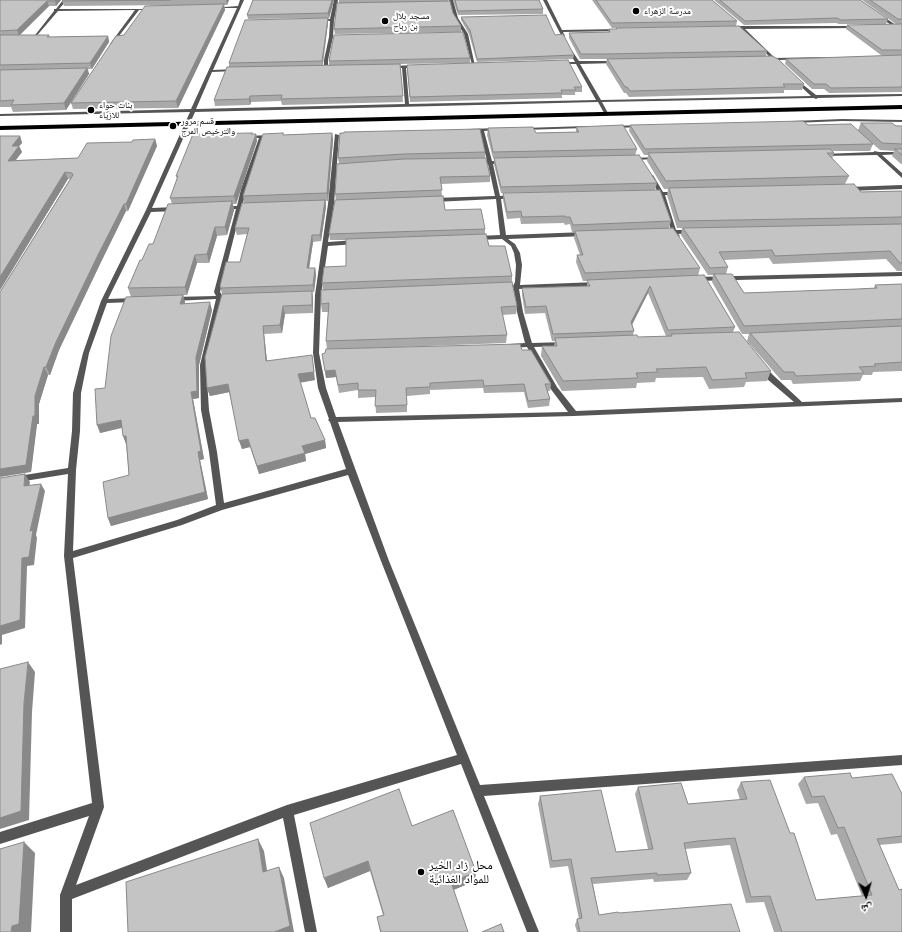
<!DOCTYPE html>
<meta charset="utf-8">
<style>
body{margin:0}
#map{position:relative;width:902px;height:932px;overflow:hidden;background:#fff;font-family:"Work Sans","Noto Naskh Arabic",sans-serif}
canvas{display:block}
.north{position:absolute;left:846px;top:876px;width:40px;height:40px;-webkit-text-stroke:3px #fff;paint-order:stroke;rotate:176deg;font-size:11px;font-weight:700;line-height:16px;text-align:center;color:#000}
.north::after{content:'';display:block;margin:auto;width:14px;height:18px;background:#000;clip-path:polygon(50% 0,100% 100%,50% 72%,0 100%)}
</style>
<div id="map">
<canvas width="902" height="932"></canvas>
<div class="north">ش</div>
</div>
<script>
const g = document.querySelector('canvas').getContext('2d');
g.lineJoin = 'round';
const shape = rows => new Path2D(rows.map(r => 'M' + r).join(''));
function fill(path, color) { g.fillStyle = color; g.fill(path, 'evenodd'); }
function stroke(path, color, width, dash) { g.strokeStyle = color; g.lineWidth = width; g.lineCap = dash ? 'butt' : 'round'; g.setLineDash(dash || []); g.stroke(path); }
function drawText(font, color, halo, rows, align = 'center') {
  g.font = font + ' "Work Sans","Noto Naskh Arabic",sans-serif'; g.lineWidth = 4; g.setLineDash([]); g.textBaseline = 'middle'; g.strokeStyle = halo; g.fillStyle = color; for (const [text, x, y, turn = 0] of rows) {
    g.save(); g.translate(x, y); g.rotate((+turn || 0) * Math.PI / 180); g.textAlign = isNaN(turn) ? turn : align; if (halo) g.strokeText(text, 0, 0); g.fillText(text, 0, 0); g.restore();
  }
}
fill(shape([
 [63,0,67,0,59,9,154,9,139,10,112,45,110,44,135,10,58,11,34,39,32,39,54,11,54,9,56,9,63,0],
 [240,0,244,0,213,70,236,69,238,70,236,71,212,72,196,109,405,104,402,68,391,68,389,67,391,66,418,65,419,67,406,68,409,104,596,100,576,64,559,64,557,63,559,62,575,62,566,46,568,45,579,61,617,61,619,62,617,63,580,64,601,100,811,96,795,81,796,79,816,95,902,94,902,96,818,98,816,99,814,98,602,102,608,113,606,114,604,113,598,102,195,112,152,208,176,207,179,209,176,211,151,212,108,299,134,298,137,300,134,302,107,303,89,353,81,393,80,431,76,470,73,551,177,520,216,505,209,452,201,410,200,365,216,299,173,301,170,299,173,297,216,296,214,292,236,209,224,210,221,208,224,206,237,206,241,189,259,138,243,138,243,136,273,135,275,136,273,137,264,138,247,189,242,206,250,205,253,207,250,209,241,209,220,292,222,295,232,295,235,297,232,299,223,299,206,365,209,410,217,452,224,503,346,469,330,422,328,420,329,419,318,388,313,353,315,295,328,204,335,134,339,135,334,204,328,242,356,240,359,242,356,244,328,246,321,295,319,353,326,388,336,417,568,412,550,388,527,347,510,348,507,346,510,344,525,343,517,312,513,289,503,290,500,288,503,286,513,286,515,282,516,265,514,253,511,246,502,239,478,240,475,238,478,236,500,235,496,199,434,202,431,200,434,198,495,196,488,164,476,164,474,163,476,162,487,161,480,131,469,131,467,130,469,129,499,128,499,129,497,130,484,131,492,161,504,161,506,162,504,163,493,164,500,196,512,195,515,197,512,199,501,199,506,235,586,232,589,234,586,236,508,239,515,244,520,253,522,265,520,285,597,282,600,284,597,286,519,289,523,312,532,343,565,342,568,344,565,346,534,347,557,387,576,411,794,402,767,379,760,368,763,366,765,366,773,375,802,402,902,398,902,402,574,416,338,422,389,561,480,785,902,755,902,765,484,796,539,932,527,932,461,764,294,815,317,932,305,932,283,818,72,899,72,932,60,932,60,895,89,816,0,844,0,832,92,803,64,556,68,474,0,485,0,479,68,468,72,431,73,393,83,353,101,301,146,210,190,112,0,116,0,114,191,109,237,8,212,8,238,6,240,0],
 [348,475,381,561,457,755,287,805,76,885,104,807,73,558,182,525,222,510,348,475],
 [334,0,338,0,334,20,333,37,328,60,328,69,326,70,324,69,324,60,329,37,330,21,315,20,330,19,334,0],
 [449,0,453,0,458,18,468,34,475,66,472,65,464,34,454,18,449,0],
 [543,0,547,0,562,30,619,29,621,30,619,31,563,32,565,36,562,37,543,0],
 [879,15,881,15,902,29,902,32,879,17,879,15],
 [741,26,857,26,859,27,857,28,745,29,775,58,825,57,827,58,825,59,777,60,778,61,776,62,773,60,766,60,766,58,771,58,741,29,729,28,741,26],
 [842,119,902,120,902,122,842,121,793,123,791,122,793,121,842,119],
 [641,125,643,125,643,127,613,128,611,127,613,126,641,125],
 [587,126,587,127,585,128,523,130,521,129,523,128,587,126],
 [874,151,879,152,902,152,902,154,882,155,902,173,902,178,877,155,824,156,822,155,824,154,874,152,874,151],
 [658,157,660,158,660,159,632,160,630,159,632,158,658,157],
 [649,175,653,175,663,192,680,192,681,193,678,195,665,195,676,230,692,230,695,232,694,233,678,234,680,236,677,238,672,234,663,233,663,231,671,230,660,195,652,196,649,194,652,192,658,192,648,176,649,175],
 [902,185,902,189,848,191,845,189,848,187,902,185],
 [902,272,902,276,695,281,692,279,695,277,902,272]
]), '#555');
fill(shape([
 [902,105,902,109,0,130,0,126,902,105]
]), '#000');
fill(shape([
 [0,0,61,0,56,6,49,6,19,35,49,35,50,37,108,36,109,42,92,69,88,69,89,74,66,110,13,112,11,107,0,107],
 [63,0,229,0,227,5,224,5,225,10,178,108,73,109,71,103,124,35,177,5,64,6,62,1],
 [253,0,334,0,329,18,248,19,247,15],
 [339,0,448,0,453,13,461,26,461,32,335,34,334,29,339,3],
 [453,0,539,0,543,9,543,14,458,15],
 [592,0,712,0,737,21,736,26,612,28],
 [714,0,860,0,888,19,886,24,839,24,836,23,744,25],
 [862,0,902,0,902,24,896,24],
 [461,17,555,35,574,55,573,59,477,62,469,34,461,20],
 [328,23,323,65,329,65,329,61,470,58,470,63,400,64,403,102,282,105,281,101,251,102,250,105,215,106,214,100,229,67,229,63],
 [902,24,902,55,881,55,846,29,847,25],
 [616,28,767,51,766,56,804,84,802,90,784,90,784,93,629,97,626,93,624,93,606,64,607,59,580,59,569,38,569,33,608,32,609,29,616,29],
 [902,55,902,92,829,93,824,89,812,89,785,64,786,59],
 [407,65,582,87,582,92,575,92,575,95,562,95,562,98,410,102],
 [861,123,902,126,902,164,901,164,892,156,894,151,880,150,873,144,870,151,833,151,834,153,832,159,849,176,845,184,861,192,902,191,902,271,897,271,886,259,773,264,769,258,723,260,728,267,726,274,744,293,857,289,874,288,875,285,902,284,902,371,873,372,872,375,863,375,860,381,793,384,791,380,781,380,747,341,749,334,742,334,712,282,713,275,708,275,681,235,682,228,677,228,667,195,668,189,664,189,647,161,648,155,644,155,629,131,630,125,808,125,858,130],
 [576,127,637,149,635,156,657,183,655,190,501,193,494,164,494,158,493,158,487,135,488,128,536,133,576,132],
 [252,133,252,134,256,134,257,141,236,204,233,204,234,210,227,235,217,236,209,263,197,263,187,295,183,295,185,302,184,304,212,310,199,365,199,398,193,399,204,459,200,460,208,499,111,526,108,518,129,475,126,444,122,428,100,433,105,388,131,297,128,288,142,260,153,244,172,204,170,198,177,179,176,176],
 [332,133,333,140,328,201,326,201,326,207,321,241,313,242,309,268,315,268,316,275,314,292,312,292,313,299,313,313,285,314,282,333,264,334,267,361,315,380,300,382,311,418,325,440,326,448,305,454,306,461,259,474,250,447,242,449,229,392,210,396,207,388,222,294,220,286,240,262,247,234,237,235,235,228,244,203,243,196,283,135],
 [340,133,485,152,485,158,490,176,490,182,441,184,442,196,445,210,485,229,485,234,489,246,512,276,512,282,517,306,516,314,502,315,507,335,506,343,346,349,522,350,551,384,550,391,547,391,550,399,549,406,528,408,524,392,484,393,483,388,430,390,430,394,407,396,407,412,376,413,375,397,358,398,358,390,339,393,336,377,326,378,322,354,325,353,327,349,326,341,328,312,322,312,321,304,323,290,322,283,346,266,346,240,330,240,329,234,336,200,335,194,339,164,338,158],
 [0,136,20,136,22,143,19,146,22,152,16,160,78,158,132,142,155,139,157,146,128,211,126,211,101,262,59,350,50,375,48,375,39,404,39,424,37,424,31,472,1,291,70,179,68,179,0,290],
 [503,193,671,221,669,228,700,268,698,276,704,275,735,327,733,332,771,371,767,381,746,382,744,387,709,389,703,377,656,378,655,382,637,383,636,388,562,391,541,356,542,346,554,346,555,341,552,341,545,313,525,314,522,295,522,288,587,286,587,281,583,281,576,262,577,255,580,255,574,238,575,232,572,232,570,224,565,225,564,223,521,224,520,218,507,219,503,200],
 [648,293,666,336,638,337,633,335,634,331,632,324],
 [804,777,852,778,902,794,902,843,879,845,902,932,774,932,764,902,746,903,730,845,685,849,691,873,687,880,654,882,653,879,593,884,599,915,619,913,740,932,577,932,575,925,577,919,579,919,568,866,550,868,538,804,540,796,616,852,648,849,635,794,638,787,688,804,740,800,737,790,741,782,816,900,862,896,837,834,831,835,818,803,806,804,798,784],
 [412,826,475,881,453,890,468,932,380,932,377,917,383,915,370,871,328,888,324,878]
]), '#a9a9a9');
fill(shape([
 [55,0,61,0,56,6,55,1],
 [226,0,229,0,227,5],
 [332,0,334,0,329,18,328,13],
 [47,1,49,6,19,36,17,30],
 [224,4,225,10,178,108,176,101],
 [328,18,328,23,322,66,322,61],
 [108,36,109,42,92,69,90,63],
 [87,68,89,74,66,110,64,103],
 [250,96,251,102,250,105,249,99],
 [332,133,333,140,328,201,327,193],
 [256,134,257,141,236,204,234,196],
 [20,136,22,143,19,146,22,152,10,167,8,161,12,146],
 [155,139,157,146,128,211,126,204],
 [65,172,68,179,0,290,0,277],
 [325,200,326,207,321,241,320,235],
 [232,201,234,210,227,235,225,227],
 [124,204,126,211,101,262,59,350,50,375,46,367,56,342,98,255],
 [215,227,217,236,209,263,207,254],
 [312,235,313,242,308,275,307,268],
 [195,255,197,263,187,295,185,287],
 [315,268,316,275,314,292,313,285],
 [650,286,648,293,630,329,631,322],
 [312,291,313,299,313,313,312,305],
 [183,295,185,302,182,312,180,304],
 [210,302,212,310,199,365,199,398,193,399,204,459,200,460,208,499,111,526,108,518,198,452,191,392,196,357],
 [283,306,285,314,282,333,280,325],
 [263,326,264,334,268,370,266,361],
 [313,363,315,380,299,383,298,374],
 [44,367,48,375,39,404,39,424,37,424,31,472,0,477,0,469,35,396],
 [335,370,336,377,326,378,325,371],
 [228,384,230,392,210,396,207,388],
 [121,420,124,427,100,433,97,425],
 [123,436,126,436,126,444],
 [248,439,250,447,242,449,239,441],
 [325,440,326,448,305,454,306,461,259,474,257,466,302,446],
 [25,474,30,482,28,494,24,486],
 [41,484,45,491,36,535,37,538,34,565,27,566,25,628,2,635,2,644,0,645,0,626,30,531],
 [28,662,35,672,32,712,29,820,0,829,0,818,24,703],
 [258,839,264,851,269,883,263,872],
 [24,842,35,853,31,932,11,932],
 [368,861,370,871,328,888,324,878],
 [279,867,284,878,294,932,274,932],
 [476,872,475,881,451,891,451,882]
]), '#898989');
const building = shape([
 [0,0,55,0,55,1,47,1,17,30,0,31,0,0],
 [63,0,171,0,62,1,63,0],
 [253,0,332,0,328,13,247,15,253,0],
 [455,0,539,0,543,9,458,11,455,0],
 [596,0,712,0,737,21,612,23,596,0],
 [720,0,860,0,888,19,841,20,837,18,745,21,720,0],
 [870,0,902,0,902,19,898,19,870,0],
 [450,1,453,13,461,26,334,29,337,3,450,1],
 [224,4,176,101,71,103,116,36,124,35,145,6,224,4],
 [546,15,555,35,563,34,574,55,477,59,470,30,461,17,546,15],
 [328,18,322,61,229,63,245,20,328,18],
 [902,24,902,50,882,50,847,25,902,24],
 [739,26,767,51,604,54,581,54,569,33,610,32,609,29,617,29,616,28,739,26],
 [463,32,470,58,329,61,334,35,463,32],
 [0,35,49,35,47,37,108,36,90,63,0,65,0,35],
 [902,55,902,87,831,88,826,84,814,84,786,59,902,55],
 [772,56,778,59,804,84,783,84,785,87,630,91,627,87,625,87,607,59,772,56],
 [568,60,582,87,574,87,576,90,561,90,562,93,410,97,407,65,568,60],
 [400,64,403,96,281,99,282,95,250,96,249,99,214,100,227,67,400,64],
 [87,68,64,103,11,105,14,100,0,101,0,70,87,68],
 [803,121,808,125,851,124,873,144,645,149,630,125,803,121],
 [861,123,892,123,896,126,902,126,902,144,882,143,861,123],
 [623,125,637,149,493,152,488,128,533,127,536,133,579,132,576,127,623,125],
 [480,129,485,152,404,154,338,158,340,133,344,133,344,132,480,129],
 [252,133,251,134,256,134,234,196,170,198,178,176,176,176,193,134,252,133],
 [283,133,283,135,332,133,327,193,243,196,263,134,283,133],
 [0,136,20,136,12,146,19,146,8,161,78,158,87,143,132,142,133,140,155,139,126,204,124,204,98,255,56,342,46,367,44,367,35,396,35,416,33,416,26,465,0,469,0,292,73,175,72,173,65,172,0,277,0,136],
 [830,149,834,153,827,153,849,176,666,181,648,153,830,149],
 [895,149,902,149,902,155,895,149],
 [639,155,657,183,501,187,494,158,639,155],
 [486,158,490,176,440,177,442,190,335,194,337,164,404,159,486,158],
 [854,184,861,192,902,191,902,217,679,221,669,188,854,184],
 [660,190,671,221,573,225,570,217,565,217,565,216,522,217,521,211,507,212,503,193,660,190],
 [443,196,445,210,481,209,485,229,329,234,335,200,443,196],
 [325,200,320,235,312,235,307,268,315,268,313,285,221,288,220,286,226,262,240,262,249,228,235,228,242,203,325,200],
 [232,201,225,227,215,227,207,254,195,255,185,287,128,288,140,260,142,260,149,244,153,244,168,204,232,201],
 [902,224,902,263,900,263,890,251,775,256,772,250,719,252,728,267,710,268,683,228,902,224],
 [673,228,700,268,585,273,577,255,583,255,575,231,673,228],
 [486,234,489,246,505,246,512,276,322,283,324,267,346,266,346,239,486,234],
 [714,274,732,274,744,293,857,289,877,288,875,285,902,284,902,319,744,326,714,274],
 [704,275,735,327,668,330,650,286,631,322,634,331,553,334,546,306,526,307,522,288,590,286,587,280,704,275],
 [512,282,517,306,501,307,507,335,326,341,329,303,321,304,321,290,512,282],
 [312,291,312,305,283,306,280,325,263,326,266,361,312,355,314,372,298,374,311,418,315,418,325,440,302,446,305,453,257,466,248,439,239,441,228,384,207,388,205,357,222,294,312,291],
 [183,295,180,304,210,302,196,357,197,391,191,392,201,451,198,452,205,492,108,518,103,482,129,475,126,436,123,436,121,420,97,425,95,389,105,388,111,336,126,297,183,295],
 [902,326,902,362,874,364,876,366,859,367,864,373,796,376,794,372,784,372,750,333,902,326],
 [739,332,771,371,745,373,747,378,712,380,706,367,656,369,658,372,636,373,638,378,563,381,542,346,557,346,555,338,637,335,638,337,672,336,671,334,739,332],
 [520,344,522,350,531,350,551,384,545,384,550,399,528,401,524,384,484,386,483,380,430,383,430,387,406,388,407,405,375,406,376,390,358,390,358,383,338,385,335,370,325,371,322,354,325,353,326,349,520,344],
 [25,474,24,486,41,484,30,531,33,530,29,557,22,558,20,620,0,626,0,478,25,474],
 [28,662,24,703,21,811,0,818,0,669,28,662],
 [850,773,852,778,892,774,902,794,902,836,877,839,899,890,902,889,902,932,782,932,770,896,751,897,735,838,698,841,684,843,691,873,657,875,657,873,591,878,599,915,618,912,619,913,731,904,740,932,580,932,577,919,582,918,571,859,552,861,540,796,601,790,616,852,653,849,638,787,681,783,688,804,747,799,741,782,770,780,790,833,794,833,816,900,872,895,844,827,838,828,824,796,812,797,804,777,850,773],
 [399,789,412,826,453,810,476,872,451,882,468,932,381,932,377,917,384,915,368,861,324,878,310,823,399,789],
 [258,839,263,872,279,867,290,926,274,932,128,932,126,882,258,839],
 [24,842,19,924,12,926,11,932,0,932,0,849,24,842],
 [501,924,504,932,482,932,501,924]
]);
fill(building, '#c4c4c4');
stroke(building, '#898989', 1);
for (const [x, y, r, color] of [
 [636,11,4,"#000"],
 [385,21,4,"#000"],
 [91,110,4,"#000"],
 [173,126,4,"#000"],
 [421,872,4,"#000"]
]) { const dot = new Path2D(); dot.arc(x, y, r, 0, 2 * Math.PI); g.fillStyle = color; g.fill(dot); stroke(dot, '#fff', 1.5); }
drawText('9px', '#000', '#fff', [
 ["مدرسة الزهراء",644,11],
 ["مسجد بلال",393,16],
 ["بن رباح",393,26],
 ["بنات حواء",99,105],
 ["للازياء",99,115],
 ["قسم مرور",181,121],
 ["والترخيص المرج",181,131]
], 'left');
drawText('12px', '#000', '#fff', [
 ["محل زاد الخير",429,865],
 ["للمواد الغذائية",429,879]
], 'left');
</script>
